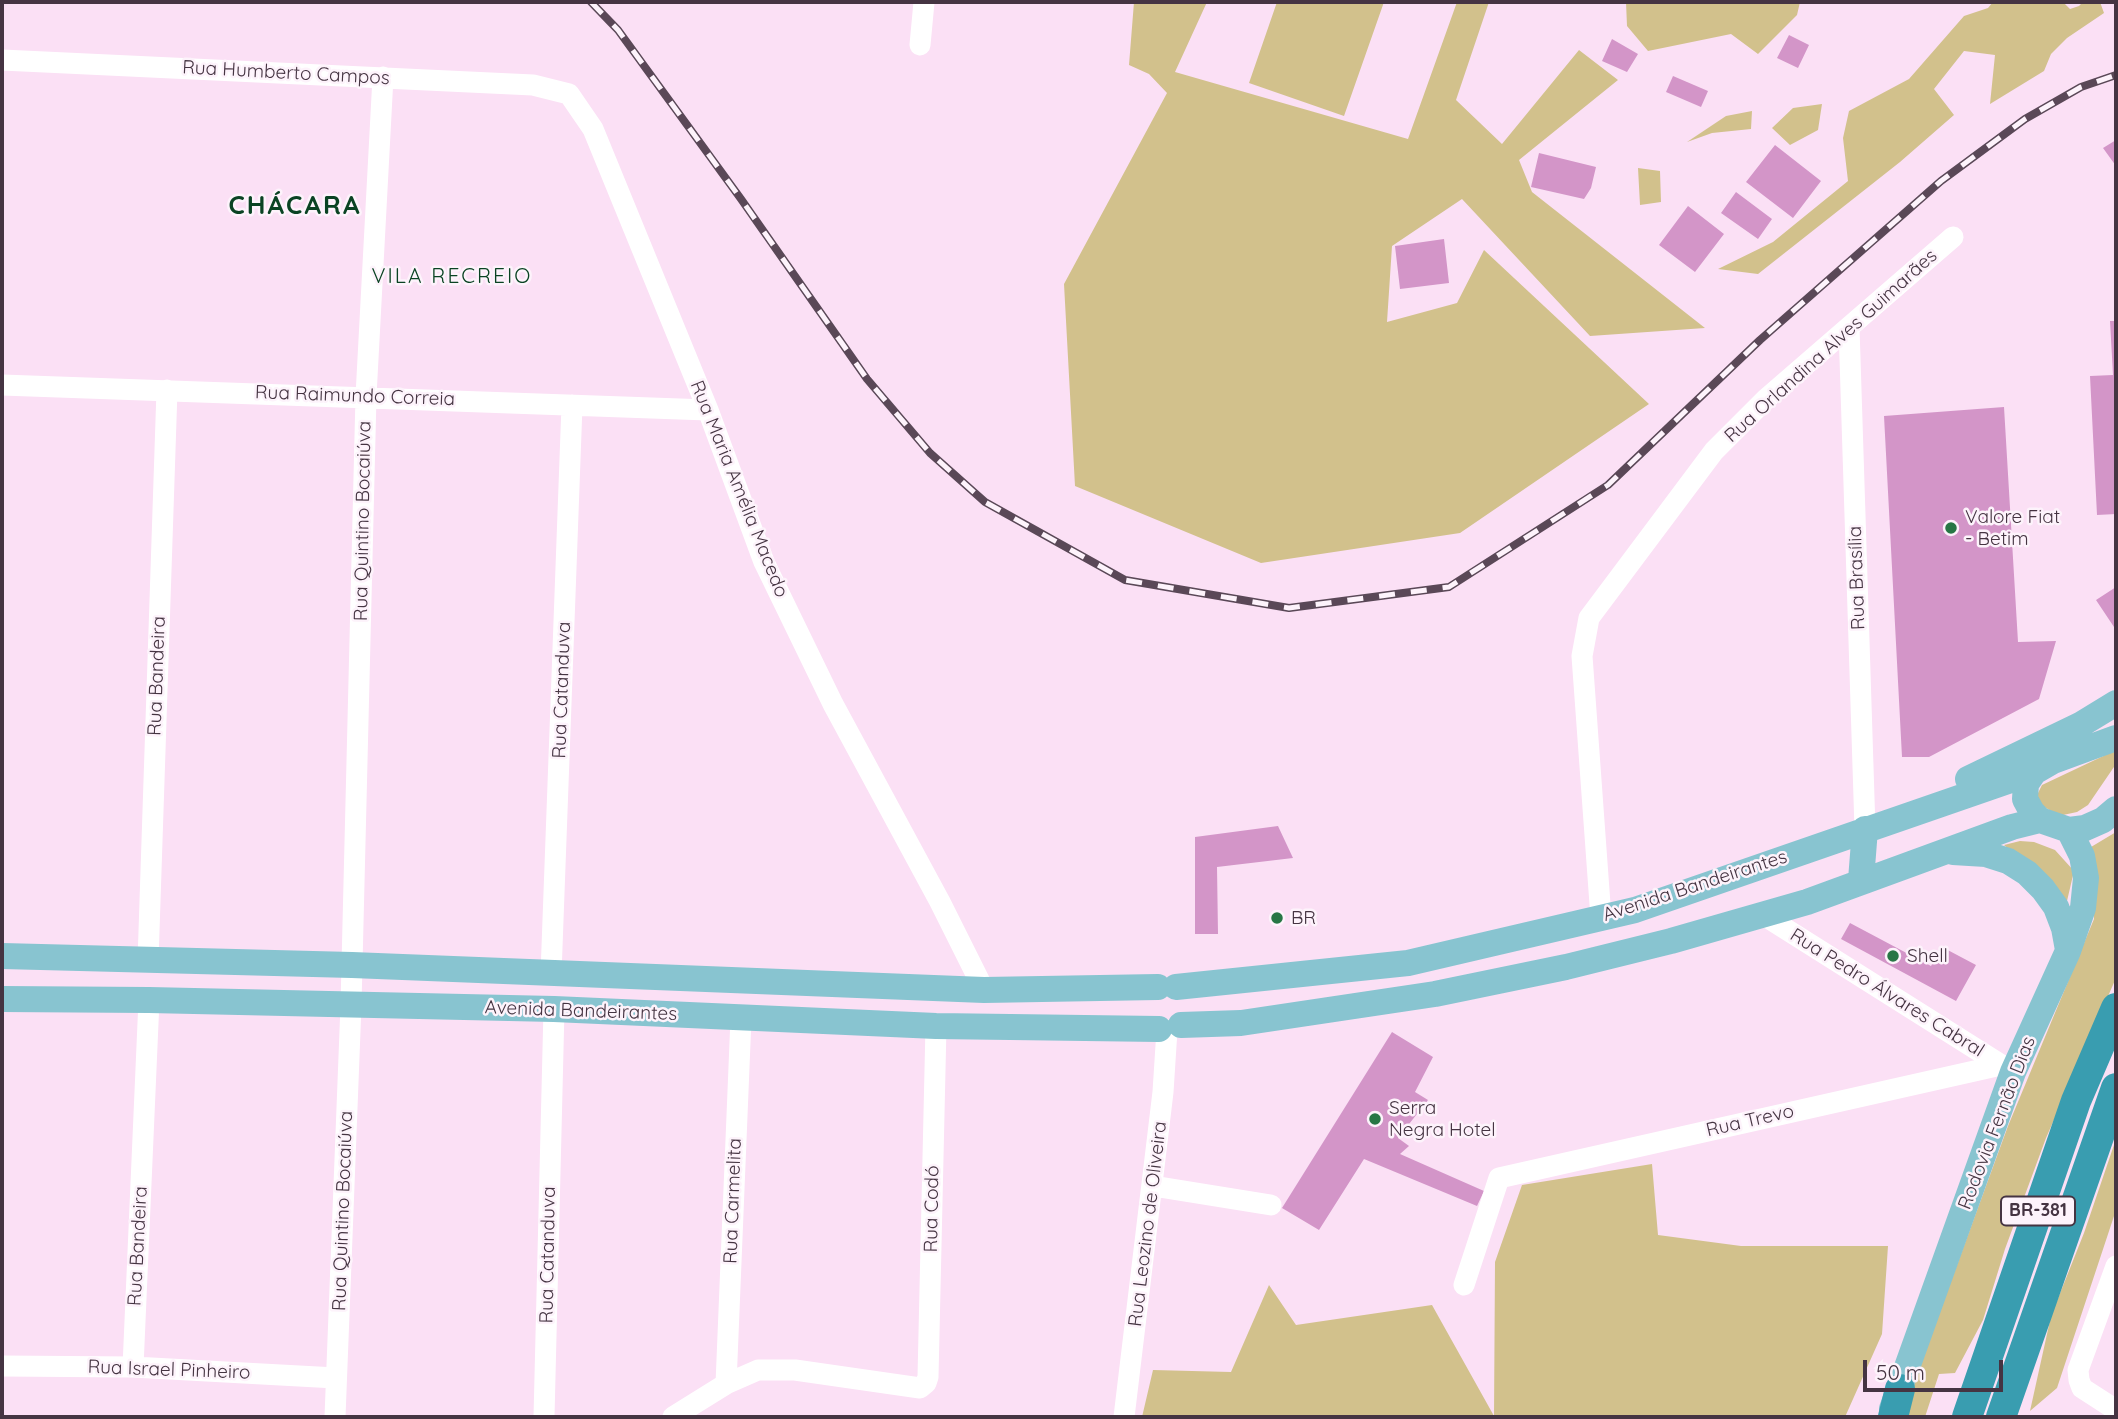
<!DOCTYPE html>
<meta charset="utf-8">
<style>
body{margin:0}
#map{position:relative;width:2118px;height:1419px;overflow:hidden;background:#fbe0f5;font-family:Quicksand,sans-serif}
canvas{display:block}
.frame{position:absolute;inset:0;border:4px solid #453442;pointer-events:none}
.scale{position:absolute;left:1863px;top:1360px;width:140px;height:32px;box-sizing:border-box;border:4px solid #453442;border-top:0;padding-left:9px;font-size:21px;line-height:24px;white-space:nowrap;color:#453442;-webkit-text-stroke:5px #fdf3fb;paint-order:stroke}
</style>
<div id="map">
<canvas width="2118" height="1419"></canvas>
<div class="frame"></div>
<div class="scale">50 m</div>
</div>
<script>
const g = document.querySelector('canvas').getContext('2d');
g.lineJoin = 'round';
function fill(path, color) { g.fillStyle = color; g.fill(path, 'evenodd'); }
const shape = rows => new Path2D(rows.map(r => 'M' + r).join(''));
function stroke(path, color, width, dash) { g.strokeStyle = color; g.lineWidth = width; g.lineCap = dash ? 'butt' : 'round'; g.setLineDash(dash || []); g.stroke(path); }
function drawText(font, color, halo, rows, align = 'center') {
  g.font = font + ' Quicksand,sans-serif'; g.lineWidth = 5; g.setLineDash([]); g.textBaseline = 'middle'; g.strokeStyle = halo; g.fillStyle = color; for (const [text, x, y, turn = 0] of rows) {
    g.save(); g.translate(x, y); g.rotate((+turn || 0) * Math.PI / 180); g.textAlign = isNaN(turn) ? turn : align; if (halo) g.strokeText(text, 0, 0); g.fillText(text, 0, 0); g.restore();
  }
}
fill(shape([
 [1134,2,1207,2,1175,72,1408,139,1457,2,1489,2,1456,100,1502,144,1579,50,1618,80,1519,160,1532,192,1705,328,1590,336,1462,199,1392,246,1387,322,1457,303,1484,250,1649,404,1460,533,1261,563,1075,486,1064,284,1167,93,1149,74,1129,65],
 [1277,2,1384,2,1344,116,1249,83],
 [1626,2,1800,2,1797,15,1758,54,1731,34,1648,51,1627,26],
 [1993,2,2063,2,2070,9,2079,6,2083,2,2100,2,2104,13,2067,38,2051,54,2044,71,1990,104,1995,55,1964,51,1934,89,1954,115,1900,162,1758,274,1718,269,1773,242,1848,181,1843,138,1849,111,1909,79,1964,16,1988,8],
 [1822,104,1818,130,1790,145,1772,128,1793,108],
 [1752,111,1751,129,1712,133,1687,142,1726,116],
 [1638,168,1660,171,1661,202,1640,205],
 [2116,750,2116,764,2088,805,2077,812,2063,815,2051,811,2041,805,2037,795,2042,785],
 [2116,832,2116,978,2046,1138,2005,1249,1983,1320,1955,1373,1939,1374,1925,1417,1906,1417,1914,1382,2008,1126,2094,919,2091,847],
 [2020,841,2034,842,2055,850,2074,871,2067,901,2004,845],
 [2116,1139,2116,1210,2057,1388,2030,1411,2051,1316,2084,1233],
 [1652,1164,1658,1235,1741,1246,1888,1246,1882,1334,1845,1417,1142,1417,1153,1370,1231,1372,1269,1285,1296,1325,1432,1305,1494,1416,1495,1262,1522,1185]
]), '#d2c18c');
fill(shape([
 [1789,35,1809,45,1798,68,1777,58],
 [1612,39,1638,54,1627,72,1602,61],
 [1673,76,1708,91,1701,107,1666,92],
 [2116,140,2116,166,2103,148],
 [1775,145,1821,181,1793,218,1746,182],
 [1539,153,1596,167,1591,188,1584,199,1531,187],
 [1736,192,1772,219,1758,239,1721,213],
 [1688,206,1724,234,1695,272,1659,245],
 [1444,239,1449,283,1400,289,1395,246],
 [2110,321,2116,321,2116,514,2097,515,2090,376,2113,375],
 [2004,407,2018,642,2056,641,2039,699,1929,757,1902,757,1884,416],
 [2116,587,2116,630,2096,600],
 [1278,826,1293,858,1217,867,1218,934,1195,934,1195,837],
 [1850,923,1931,966,1942,947,1976,965,1956,1001,1841,939],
 [1392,1032,1433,1057,1415,1092,1428,1100,1398,1138,1409,1146,1400,1154,1484,1191,1477,1206,1364,1159,1319,1230,1282,1208]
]), '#d395c8');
stroke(shape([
 [920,45,924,2],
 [2,60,533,85,569,94,593,129,708,410,764,562,833,704,940,902,984,990],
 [1849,327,1865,829],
 [2,385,708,410],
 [1762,914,2006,1068],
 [1601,918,1582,656,1589,618,1714,451,1766,399,1953,237],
 [148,961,167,390],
 [551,974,572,405],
 [1153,1186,1271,1205],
 [2116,1266,2078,1370,2079,1380,2082,1388,2116,1410],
 [1464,1285,1499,1178,2001,1065],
 [2,1366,133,1367,336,1378],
 [133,1367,149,1000],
 [726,1384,741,1018],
 [335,1417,351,1005,366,396,383,77],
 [544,1417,554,1009],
 [673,1417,726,1384,758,1370,795,1370,920,1388,926,1383,928,1377,936,1026],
 [1124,1417,1163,1092,1167,1030]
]), '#fff', 21);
stroke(shape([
 [2034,772,2026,784,2025,799,2032,812,2040,820],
 [1968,779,2080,725,2116,703],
 [1953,852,1986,854,2008,861,2027,873,2043,889,2056,907,2064,928,2068,950],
 [1861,880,1865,829],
 [2,956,352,965,984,990,1158,987],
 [1176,987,1408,963,1635,910,2034,772,2053,761,2116,738],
 [2,999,149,1000,554,1009,936,1026,1159,1029],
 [1181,1025,1241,1023,1435,994,1566,967,1671,941,1807,902,2012,827,2040,820,2069,830,2085,828,2103,820,2116,809],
 [1892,1409,2013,1072,2068,951,2083,908,2086,878,2082,856,2069,830]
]), '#88c4d0', 26);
stroke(shape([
 [1893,1417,1900,1389],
 [1967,1417,2076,1101,2116,1008],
 [2001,1417,2116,1088]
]), '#399db0', 30);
const rail = shape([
 [591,2,618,30,741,199,867,379,930,453,985,502,1125,580,1289,608,1449,587,1608,485,1760,340,1941,181,2025,119,2081,87,2116,75]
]);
stroke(rail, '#5a4857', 8);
stroke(rail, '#fdf3fb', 5, [16]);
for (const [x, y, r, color] of [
 [1951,528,7,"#277645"],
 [1277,918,7,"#277645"],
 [1893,956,7,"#277645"],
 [1375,1119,7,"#277645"]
]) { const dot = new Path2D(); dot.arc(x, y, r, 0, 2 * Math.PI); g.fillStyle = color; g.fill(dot); stroke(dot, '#fdf3fb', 2.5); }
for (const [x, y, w] of [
 [2038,1211,74]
]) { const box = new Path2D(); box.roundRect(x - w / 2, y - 14.5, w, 29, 5); g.fillStyle = '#fdf3fb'; g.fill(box); stroke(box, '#453442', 2); }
drawText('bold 18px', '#453442', null, [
 ["BR-381",2038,1211]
]);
drawText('19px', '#453442', '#fdf3fb', [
 ["Rua Humberto Campos",286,73,3],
 ["Rua Orlandina Alves Guimarães",1831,346,-42],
 ["Rua Raimundo Correia",355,396,2],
 ["Rua Maria Amélia Macedo",739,489,68],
 ["Rua Quintino Bocaiúva",363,521,-89],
 ["Rua Brasília",1857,578,-92],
 ["Rua Bandeira",157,676,-88],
 ["Rua Catanduva",562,690,-88],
 ["Avenida Bandeirantes",1695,886,-18],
 ["Rua Pedro Álvares Cabral",1887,993,32],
 ["Avenida Bandeirantes",581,1011,2],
 ["Rua Trevo",1750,1121,-13],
 ["Rodovia Fernão Dias",1997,1123,-69],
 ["Rua Carmelita",733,1201,-88],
 ["Rua Codó",932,1209,-89],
 ["Rua Quintino Bocaiúva",343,1211,-88],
 ["Rua Leozino de Oliveira",1148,1224,-83],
 ["Rua Bandeira",138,1246,-87],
 ["Rua Catanduva",548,1255,-89],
 ["Rua Israel Pinheiro",169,1370,2]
]);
drawText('19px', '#453442', '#fdf3fb', [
 ["Valore Fiat",1965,517],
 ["- Betim",1965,539],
 ["BR",1291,918],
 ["Shell",1907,956],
 ["Serra",1389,1108],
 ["Negra Hotel",1389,1130]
], 'left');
g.letterSpacing = '2px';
drawText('21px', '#0a4323', '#fdf3fb', [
 ["VILA RECREIO",452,277]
]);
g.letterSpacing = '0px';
g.letterSpacing = '2px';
drawText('bold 26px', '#0a4323', '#fdf3fb', [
 ["CHÁCARA",295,206]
]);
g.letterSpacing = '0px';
</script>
